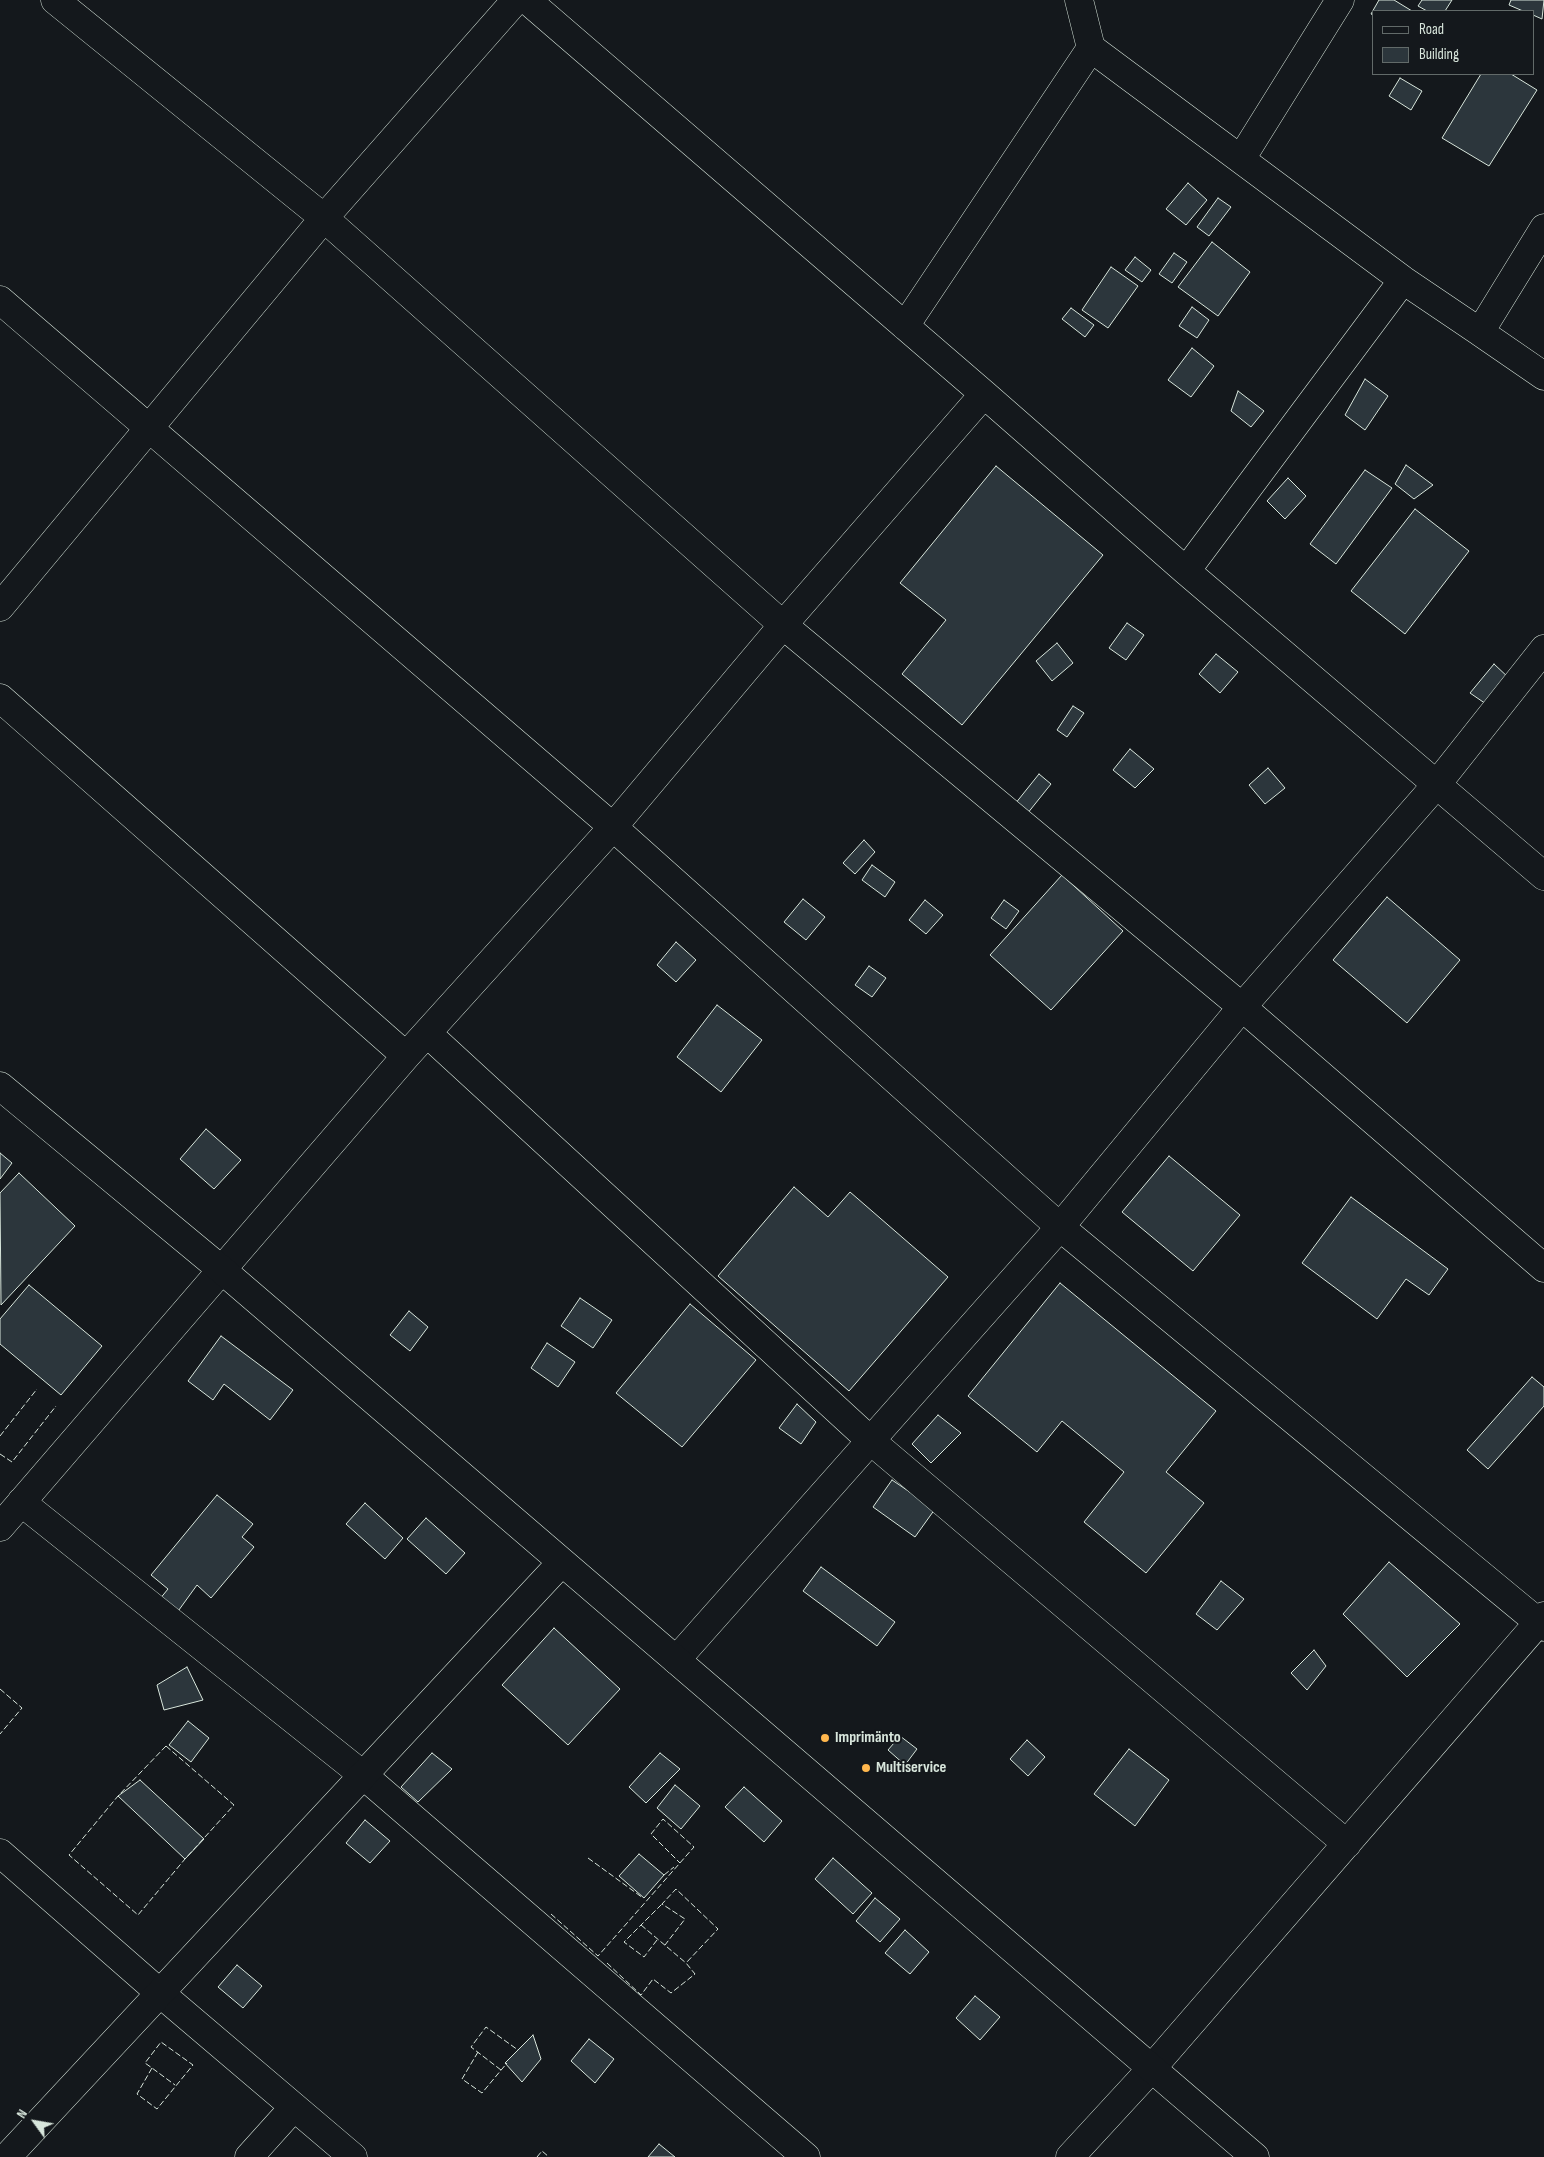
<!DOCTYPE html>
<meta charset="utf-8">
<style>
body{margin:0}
#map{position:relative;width:1544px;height:2157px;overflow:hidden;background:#14181c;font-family:"Sofia Sans Condensed",sans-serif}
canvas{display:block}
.legend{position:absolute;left:1372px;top:10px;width:162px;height:65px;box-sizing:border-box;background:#14181c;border:1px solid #626a69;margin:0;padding:6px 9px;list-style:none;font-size:15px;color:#d8e6dc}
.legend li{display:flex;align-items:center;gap:10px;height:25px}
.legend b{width:25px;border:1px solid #626a69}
.north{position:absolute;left:10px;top:2097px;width:50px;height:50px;-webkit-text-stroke:4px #14181c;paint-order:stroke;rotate:302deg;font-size:14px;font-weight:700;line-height:20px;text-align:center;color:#d8e6dc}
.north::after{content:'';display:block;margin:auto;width:18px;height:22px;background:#d8e6dc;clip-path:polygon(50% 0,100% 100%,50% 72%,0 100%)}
</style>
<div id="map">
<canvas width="1544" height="2157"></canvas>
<ul class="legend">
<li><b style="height:6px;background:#14181c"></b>Road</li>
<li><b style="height:14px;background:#2c363c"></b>Building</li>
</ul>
<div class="north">N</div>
</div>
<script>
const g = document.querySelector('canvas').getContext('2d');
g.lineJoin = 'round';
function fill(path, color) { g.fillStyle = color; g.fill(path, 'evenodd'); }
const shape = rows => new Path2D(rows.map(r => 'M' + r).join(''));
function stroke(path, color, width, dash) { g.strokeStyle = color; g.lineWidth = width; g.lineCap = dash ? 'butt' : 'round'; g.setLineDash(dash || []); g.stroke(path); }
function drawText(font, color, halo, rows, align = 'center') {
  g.font = font + ' "Sofia Sans Condensed",sans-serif'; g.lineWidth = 4; g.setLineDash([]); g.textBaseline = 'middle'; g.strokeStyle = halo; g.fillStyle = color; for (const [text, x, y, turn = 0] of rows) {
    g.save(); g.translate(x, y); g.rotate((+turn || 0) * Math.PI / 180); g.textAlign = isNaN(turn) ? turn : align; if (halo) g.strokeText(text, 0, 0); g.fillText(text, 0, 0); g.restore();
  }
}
const building = shape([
 [1379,0,1394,0,1412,11,1373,11,1373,15,1371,14,1379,0],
 [1422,0,1452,0,1445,11,1427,11,1418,6,1422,0],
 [1511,0,1544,0,1542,19,1533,15,1533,11,1523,11,1509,5,1511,0],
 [1481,74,1511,74,1537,90,1489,166,1442,138,1481,74],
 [1400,78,1422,91,1411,110,1389,96,1400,78],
 [1188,183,1207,200,1186,225,1166,209,1188,183],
 [1218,198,1231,207,1209,236,1197,227,1218,198],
 [1212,242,1250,272,1218,316,1178,287,1212,242],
 [1174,253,1187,262,1172,283,1159,274,1174,253],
 [1135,257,1151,270,1142,282,1125,270,1135,257],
 [1111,267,1138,286,1108,328,1082,310,1111,267],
 [1192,307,1209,320,1197,338,1179,326,1192,307],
 [1071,308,1094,325,1085,337,1062,319,1071,308],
 [1192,348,1214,366,1191,397,1168,380,1192,348],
 [1365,379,1388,396,1365,430,1345,415,1365,379],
 [1238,391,1264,411,1251,427,1231,411,1238,391],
 [1406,465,1433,485,1414,499,1395,484,1406,465],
 [996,466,1103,555,962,725,902,674,946,620,900,583,996,466],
 [1365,470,1392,488,1336,564,1310,544,1365,470],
 [1288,478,1306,496,1285,519,1267,501,1288,478],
 [1415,509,1469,551,1405,634,1351,591,1415,509],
 [1127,623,1144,635,1126,660,1109,648,1127,623],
 [1057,643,1073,663,1052,681,1036,661,1057,643],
 [1216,654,1238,672,1220,693,1199,674,1216,654],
 [1494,664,1510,679,1489,706,1470,693,1494,664],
 [1073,706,1084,713,1067,737,1057,730,1073,706],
 [1130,749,1154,769,1135,788,1113,770,1130,749],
 [1268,768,1285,788,1265,804,1249,785,1268,768],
 [1039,774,1051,784,1027,814,1015,804,1039,774],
 [864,840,875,852,855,874,843,863,864,840],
 [872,865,895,882,885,897,862,880,872,865],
 [1062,875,1123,931,1051,1010,990,955,1062,875],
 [1387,897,1460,960,1407,1023,1333,960,1387,897],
 [803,899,825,917,806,940,784,922,803,899],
 [925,900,943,915,926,934,909,920,925,900],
 [1004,900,1019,911,1006,929,991,918,1004,900],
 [676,942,696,960,676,982,657,965,676,942],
 [869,966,886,978,872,997,855,985,869,966],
 [717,1005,762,1040,721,1092,677,1057,717,1005],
 [206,1129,241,1160,214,1189,180,1159,206,1129],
 [0,1153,12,1163,0,1179,0,1153],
 [1169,1156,1240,1215,1193,1271,1122,1212,1169,1156],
 [19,1173,75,1226,1,1305,0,1193,19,1173],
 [794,1187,828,1217,850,1192,948,1277,849,1391,718,1276,794,1187],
 [1351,1197,1448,1269,1429,1295,1406,1279,1377,1319,1302,1263,1351,1197],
 [1060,1283,1216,1411,1166,1472,1204,1503,1146,1573,1084,1522,1124,1472,1062,1421,1037,1452,968,1396,1060,1283],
 [29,1285,102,1346,61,1395,0,1344,0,1319,29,1285],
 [580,1298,612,1320,593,1348,561,1326,580,1298],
 [690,1304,756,1360,682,1447,616,1393,690,1304],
 [409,1311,428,1327,410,1351,390,1335,409,1311],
 [221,1336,293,1390,270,1420,224,1384,213,1400,188,1381,221,1336],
 [547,1343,575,1362,558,1387,531,1368,547,1343],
 [1532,1377,1544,1387,1544,1406,1488,1469,1467,1450,1532,1377],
 [797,1404,816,1422,801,1444,779,1428,797,1404],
 [938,1415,961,1433,931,1463,912,1444,938,1415],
 [892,1480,935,1509,915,1537,873,1507,892,1480],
 [217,1495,253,1524,242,1537,254,1547,211,1598,197,1585,176,1614,159,1600,168,1589,151,1575,217,1495],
 [365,1503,403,1538,385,1559,346,1524,365,1503],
 [426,1518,465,1553,446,1574,407,1539,426,1518],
 [1389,1562,1460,1624,1407,1677,1343,1614,1389,1562],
 [821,1567,895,1622,877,1646,803,1591,821,1567],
 [1221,1581,1244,1599,1217,1630,1196,1614,1221,1581],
 [554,1628,620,1689,568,1745,502,1685,554,1628],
 [1314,1650,1326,1666,1307,1690,1291,1673,1314,1650],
 [187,1667,203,1700,164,1710,157,1685,187,1667],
 [188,1721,209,1738,191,1762,169,1745,188,1721],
 [900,1736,917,1749,905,1765,888,1750,900,1736],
 [1027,1740,1045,1757,1028,1776,1010,1759,1027,1740],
 [1129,1749,1169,1780,1135,1826,1094,1794,1129,1749],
 [432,1753,452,1769,418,1802,401,1787,432,1753],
 [660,1753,680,1769,646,1803,629,1787,660,1753],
 [140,1780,204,1839,185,1859,118,1796,140,1780],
 [675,1785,700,1806,681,1829,657,1808,675,1785],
 [744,1787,782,1821,764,1842,725,1807,744,1787],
 [365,1820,390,1841,370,1863,346,1843,365,1820],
 [639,1854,664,1875,644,1898,619,1876,639,1854],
 [833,1858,872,1893,853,1914,815,1879,833,1858],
 [875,1898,900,1919,880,1942,856,1921,875,1898],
 [905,1930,929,1952,910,1974,885,1953,905,1930],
 [237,1965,262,1986,243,2008,218,1987,237,1965],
 [975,1996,1000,2017,980,2040,956,2018,975,1996],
 [533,2035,541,2059,522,2082,505,2063,533,2035],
 [589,2039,614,2059,595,2083,571,2061,589,2039],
 [659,2144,675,2157,648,2157,659,2144]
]);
fill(building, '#2c363c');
stroke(building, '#d8e6dc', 1);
const street = shape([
 [55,0,324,218,783,625,1242,1007,1544,1268],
 [527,0,984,394,1186,571,1544,876],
 [1079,0,1091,48],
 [1241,159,1340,0],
 [0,300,613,827,1060,1227,1544,1627],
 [905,326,1091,48,1403,280,1480,332,1544,228],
 [1480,332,1544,376],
 [1186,571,1403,280],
 [0,607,324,218,516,0],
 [0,698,406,1056],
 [427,1033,871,1441,1347,1844],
 [21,1502,363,1775,806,2157],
 [0,1527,406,1056,613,827,783,625,984,394],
 [676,1660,1060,1227,1242,1007,1437,784,1544,649],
 [0,1853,160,1993,353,2157],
 [249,2157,294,2107],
 [1070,2157,1152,2068,1544,1616]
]);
const secondary = shape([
 [0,1086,222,1270,1255,2157],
 [7,2157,561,1563]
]);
stroke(street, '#d8e6dc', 29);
stroke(secondary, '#d8e6dc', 29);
stroke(street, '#14181c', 28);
stroke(secondary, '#14181c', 28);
stroke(shape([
 [0,1436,37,1389],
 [0,1454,12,1462,56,1406],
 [0,1689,22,1708,0,1734],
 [166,1746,234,1805,185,1859,138,1915,69,1855,118,1796,166,1746],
 [588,1858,643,1898],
 [664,1875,674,1867],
 [551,1914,598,1956,694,1847,663,1819,651,1834,680,1863],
 [641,1925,686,1963],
 [657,1940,644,1957,624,1942,662,1904],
 [607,1963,641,1995,653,1979,671,1993,695,1974,686,1963,718,1929,676,1889,662,1904,685,1919,665,1945],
 [478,2052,462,2079,482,2093,507,2063],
 [152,2068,137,2094,157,2109,193,2065,161,2042,145,2063,152,2068,175,2085],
 [501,2070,471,2047,486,2027,518,2050,516,2052],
 [537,2157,542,2151,549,2157]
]), '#d8e6dc', 1, [6, 2.5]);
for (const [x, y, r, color] of [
 [825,1738,5,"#ffb74d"],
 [866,1768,5,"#ffb74d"]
]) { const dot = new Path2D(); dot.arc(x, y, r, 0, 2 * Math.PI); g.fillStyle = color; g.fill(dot); stroke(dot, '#14181c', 2); }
drawText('bold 16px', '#d8e6dc', '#14181c', [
 ["Imprimänto",835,1738],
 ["Multiservice",876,1768]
], 'left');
</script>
